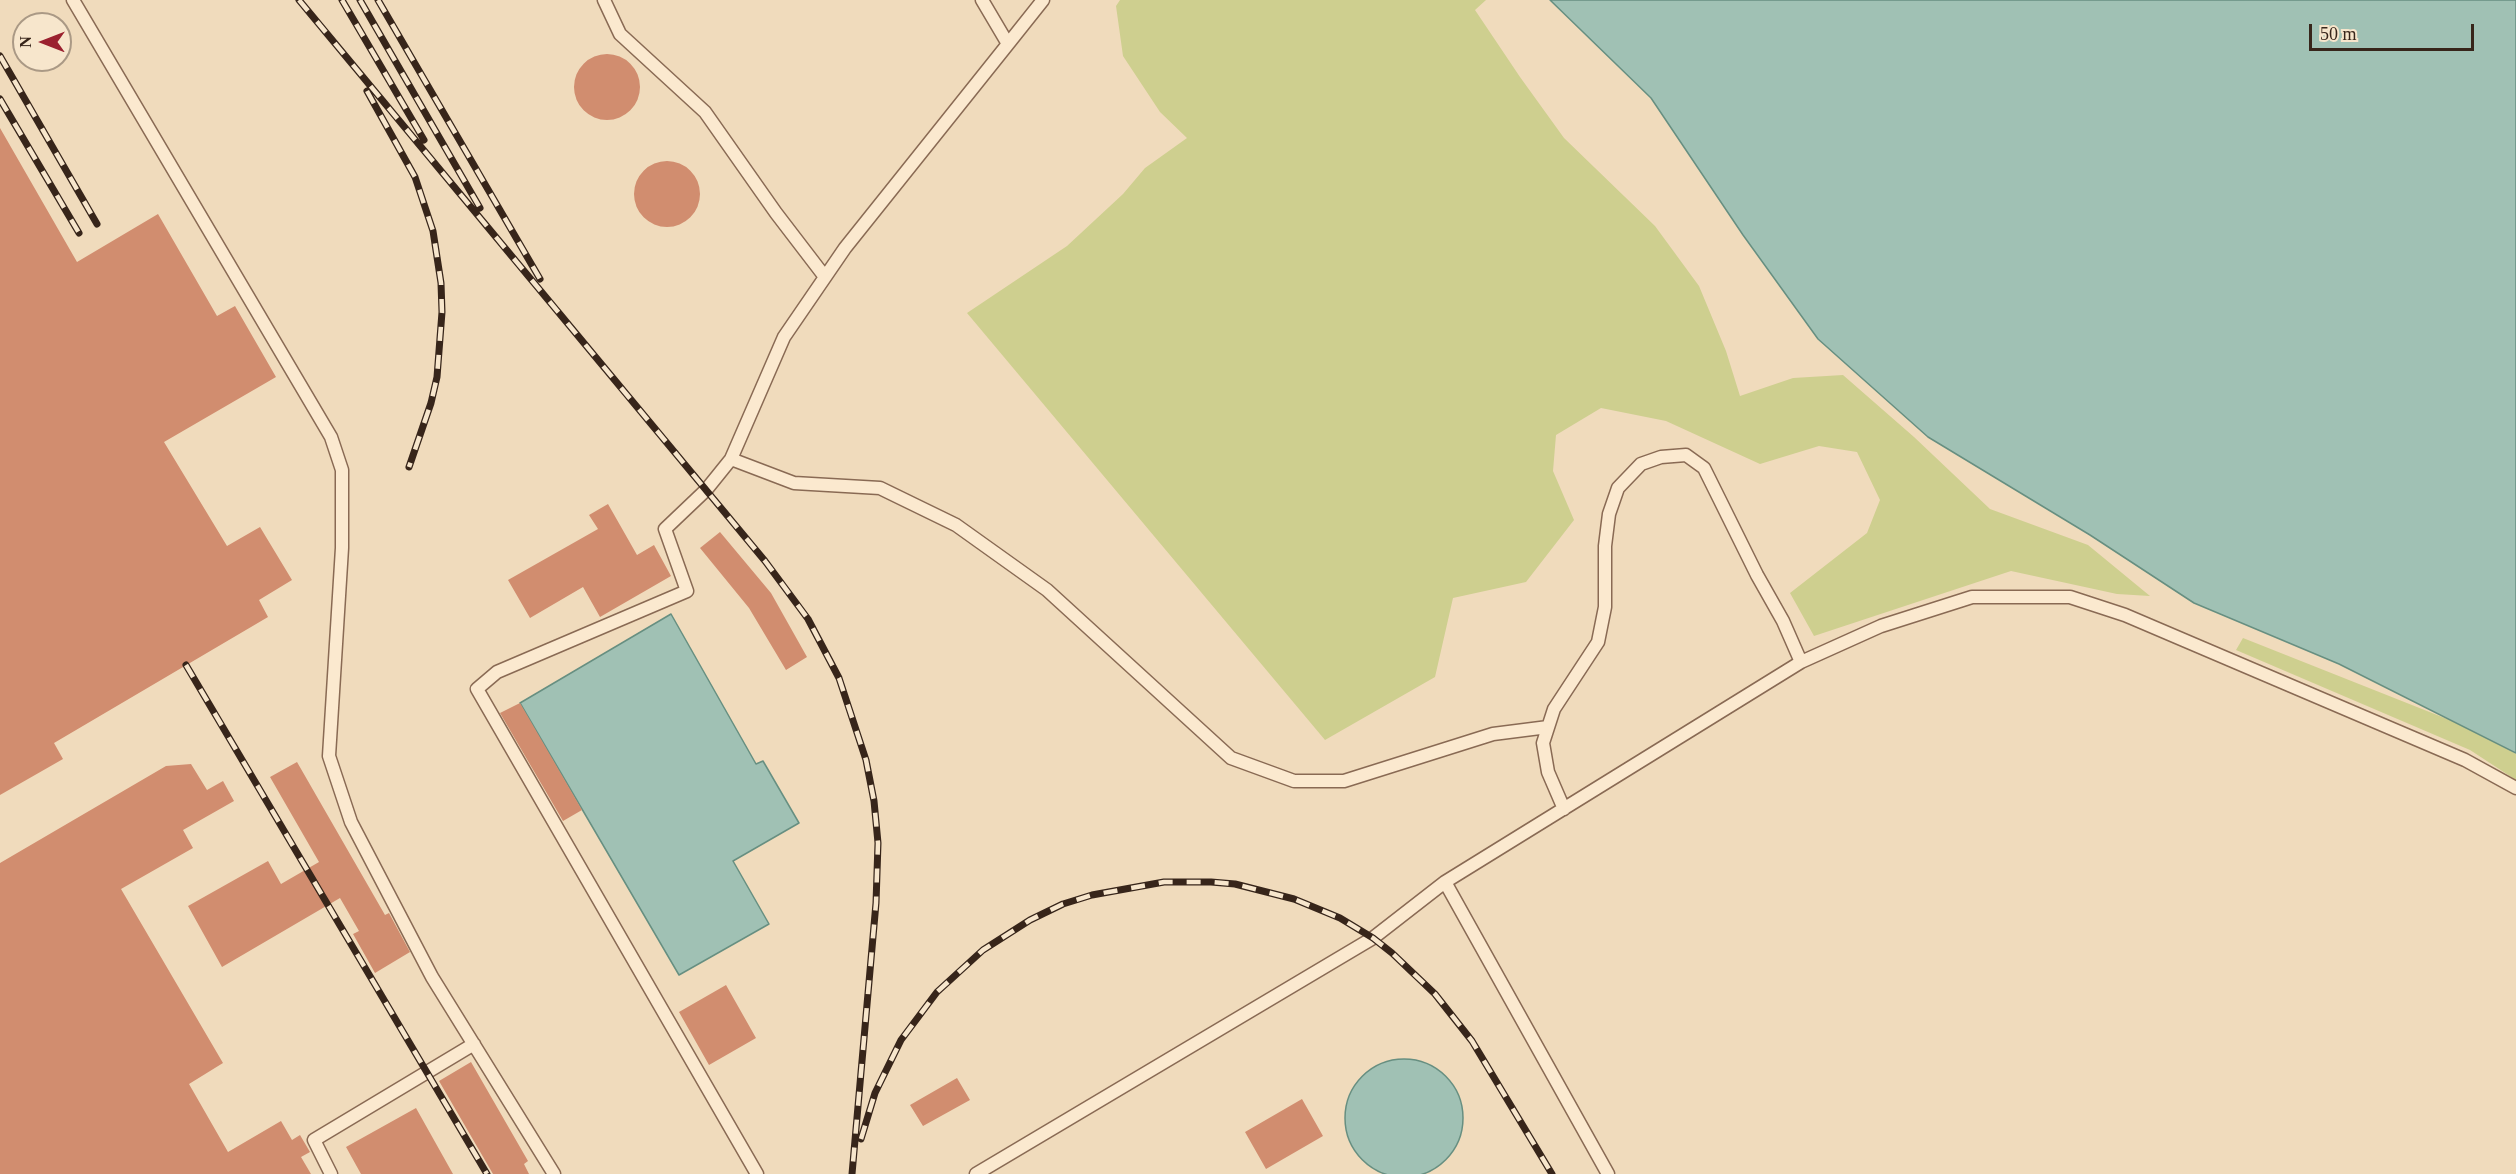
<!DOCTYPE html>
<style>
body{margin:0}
#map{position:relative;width:2516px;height:1174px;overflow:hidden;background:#f0dbbc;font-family:"Times New Roman",serif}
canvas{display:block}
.north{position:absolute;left:12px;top:12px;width:60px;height:60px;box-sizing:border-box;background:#f7e6cc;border:2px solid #aa9985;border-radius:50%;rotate:270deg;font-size:16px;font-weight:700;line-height:24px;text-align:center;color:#37251a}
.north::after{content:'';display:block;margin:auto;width:21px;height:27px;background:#9b212f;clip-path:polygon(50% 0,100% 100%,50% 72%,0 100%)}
.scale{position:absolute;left:2309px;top:24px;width:165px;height:27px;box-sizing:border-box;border:3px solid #37251a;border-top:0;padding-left:8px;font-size:18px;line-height:21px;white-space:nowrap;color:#37251a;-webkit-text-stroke:4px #f7e6cc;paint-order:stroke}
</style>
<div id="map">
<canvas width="2516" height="1174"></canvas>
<div class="north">N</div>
<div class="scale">50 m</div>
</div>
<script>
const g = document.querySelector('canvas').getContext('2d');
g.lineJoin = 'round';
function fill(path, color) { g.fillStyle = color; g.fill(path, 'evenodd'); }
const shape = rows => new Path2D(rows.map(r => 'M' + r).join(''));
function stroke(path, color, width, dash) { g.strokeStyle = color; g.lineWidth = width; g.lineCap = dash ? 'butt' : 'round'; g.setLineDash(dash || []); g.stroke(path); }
fill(shape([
 [1120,0,1486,0,1475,10,1520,77,1564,138,1655,226,1699,286,1726,351,1740,396,1793,378,1843,375,1914,437,1990,509,2088,545,2150,596,2117,594,2011,571,1814,636,1790,593,1867,533,1880,500,1857,452,1819,446,1760,464,1666,421,1601,408,1556,435,1553,471,1574,520,1526,582,1453,598,1435,677,1325,740,967,313,1067,246,1123,194,1145,168,1187,138,1160,112,1123,56,1116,6],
 [2243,638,2485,734,2516,754,2516,780,2470,750,2236,650]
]), '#cecf8f');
const water = shape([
 [1550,0,2516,0,2516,753,2339,664,2194,603,2090,535,1928,437,1818,339,1743,235,1651,98,1550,0],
 [671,614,756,764,763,761,799,823,733,861,769,924,679,975,520,703,671,614],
 '1345 1118a59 59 0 1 1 118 0a59 59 0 1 1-118 0Z'
]);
fill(water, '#a0c1b4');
stroke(water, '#678f81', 1.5);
fill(shape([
 '574 87a33 33 0 1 1 66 0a33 33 0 1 1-66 0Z',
 [0,128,77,262,158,214,217,316,235,306,276,377,164,442,227,546,260,527,292,580,259,600,268,617,54,743,63,759,0,795],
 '634 194a33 33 0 1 1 66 0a33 33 0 1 1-66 0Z',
 [608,504,637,555,654,545,671,576,600,617,583,587,530,618,508,580,598,529,589,515],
 [720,532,771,593,807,657,786,670,749,608,700,548],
 [520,703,582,810,563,821,500,713],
 [297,762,385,915,389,913,410,952,375,973,353,934,359,931,340,898,222,967,188,906,268,861,281,884,319,862,270,777],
 [191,764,207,790,223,781,234,801,183,830,193,848,121,889,223,1063,189,1084,228,1152,281,1121,292,1140,300,1135,310,1152,301,1157,311,1174,0,1174,0,863,166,766],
 [726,985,756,1038,709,1065,679,1012],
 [471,1062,528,1161,524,1164,529,1174,493,1174,439,1081],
 [957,1078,970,1100,923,1126,910,1105],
 [1302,1099,1323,1136,1266,1169,1245,1132],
 [416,1108,453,1174,361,1174,346,1147]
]), '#d18d6f');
const service = shape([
 [73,0,331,437,342,470,342,548,329,756,351,822,432,977,554,1174],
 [604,0,620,34,705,112,776,213,825,277],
 [1008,44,1043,0],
 [731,459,794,483,880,488,956,525,1047,590,1231,758,1294,781,1344,781,1493,734,1548,727],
 [1564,809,1548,772,1543,743,1554,709,1598,642,1605,607,1605,546,1609,514,1618,488,1641,464,1661,457,1686,455,1704,468,1757,575,1783,621,1801,662],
 [1445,882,1608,1174],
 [331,1174,314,1140,474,1044],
 [757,1174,477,689,497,672,687,591,665,529,706,490,731,459,784,337,845,248,1008,44,982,0],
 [976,1174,1373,938,1445,882,1801,662,1881,626,1972,597,2070,597,2125,615,2465,760,2516,788]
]);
stroke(service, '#896a54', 15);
stroke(service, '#fbe9cf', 12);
const rail = shape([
 [299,0,765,561,808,619,839,678,866,760,874,801,878,843,876,903,852,1174],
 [342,0,424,140],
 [360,0,480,208],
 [378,0,540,279],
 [0,56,97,224],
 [367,91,415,177,433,231,441,283,442,312,437,377,431,403,409,467],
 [0,99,79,233],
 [186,665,487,1174],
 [861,1139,875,1093,901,1040,937,992,983,950,1030,920,1063,904,1092,895,1164,882,1211,882,1235,884,1294,899,1340,918,1373,938,1392,953,1435,994,1472,1041,1552,1174]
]);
stroke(rail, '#37251a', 7);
stroke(rail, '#f7e6cc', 4.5, [14]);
</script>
